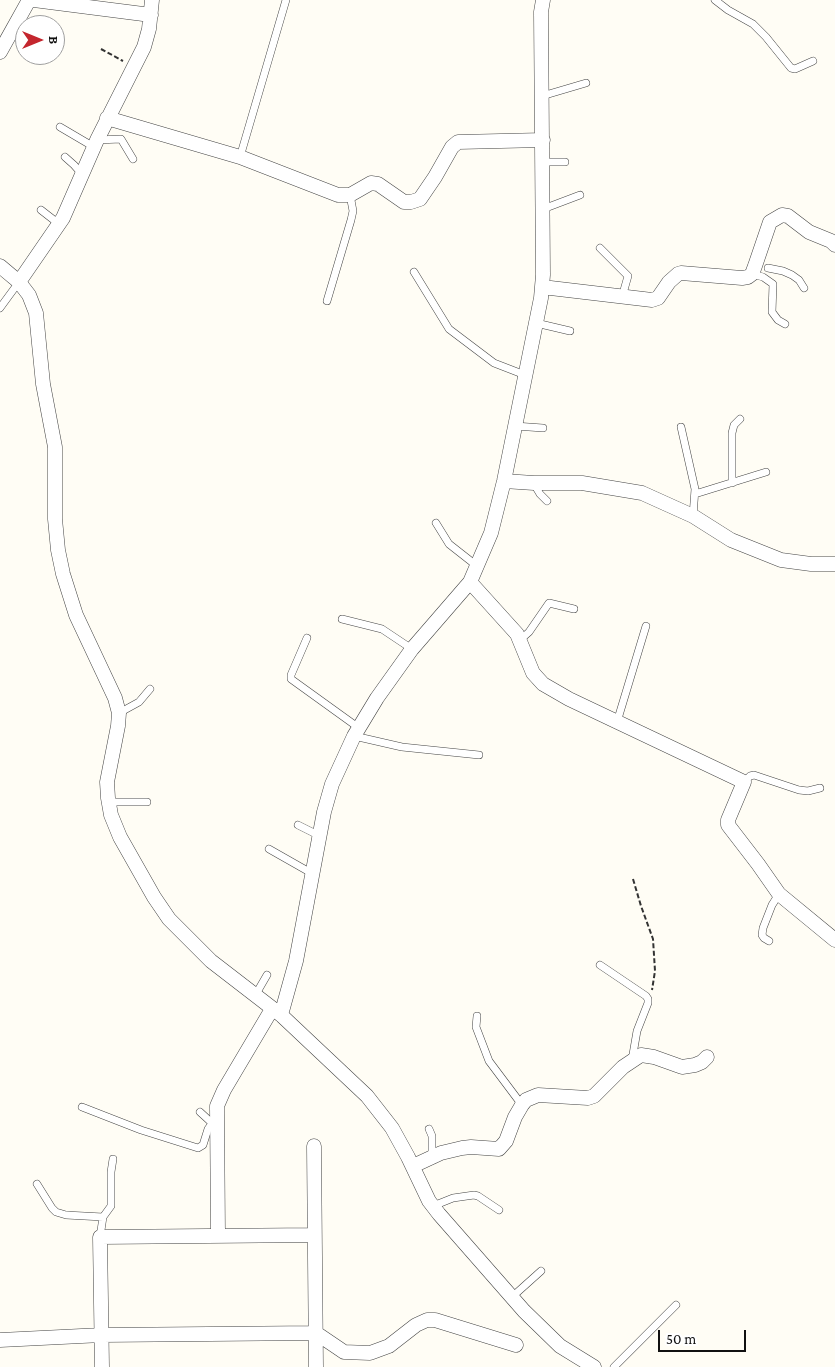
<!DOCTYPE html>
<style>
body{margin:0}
#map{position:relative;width:835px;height:1367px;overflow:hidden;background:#fffdf5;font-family:"Crimson Pro",serif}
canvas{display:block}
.north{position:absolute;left:15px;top:15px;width:50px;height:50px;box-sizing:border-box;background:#fff;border:1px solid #a0a0a0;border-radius:50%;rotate:90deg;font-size:14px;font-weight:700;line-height:20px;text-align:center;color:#111}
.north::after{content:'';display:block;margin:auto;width:18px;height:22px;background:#c4262e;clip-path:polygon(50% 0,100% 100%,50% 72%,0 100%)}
.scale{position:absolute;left:658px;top:1330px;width:88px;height:22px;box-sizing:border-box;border:2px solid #111;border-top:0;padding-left:6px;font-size:15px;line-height:18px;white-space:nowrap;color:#111;-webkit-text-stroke:4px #fff;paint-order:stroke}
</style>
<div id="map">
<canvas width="835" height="1367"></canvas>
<div class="north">B</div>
<div class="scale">50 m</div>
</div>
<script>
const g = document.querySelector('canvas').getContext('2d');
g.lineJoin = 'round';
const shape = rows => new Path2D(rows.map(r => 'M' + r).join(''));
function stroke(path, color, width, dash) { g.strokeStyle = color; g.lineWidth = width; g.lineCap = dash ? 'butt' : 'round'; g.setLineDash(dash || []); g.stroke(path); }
const lane = shape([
 [715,0,728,10,753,24,766,37,791,68,795,69,813,61],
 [542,96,586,83],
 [60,127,94,147],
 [97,140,121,139,133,159],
 [65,157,74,165,82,174],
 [240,157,286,0],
 [543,162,565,162],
 [543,209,580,195],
 [41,210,59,224],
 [600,248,628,276,622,297],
 [768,268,783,271,792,275,799,280,804,288],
 [414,272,449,329,494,363,525,375],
 [752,274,763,277,773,284,772,312,778,320,785,324],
 [327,301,351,220,353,211,350,195],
 [0,308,19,282],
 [536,323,570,331],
 [515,426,543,428],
 [681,427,695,489,693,516],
 [732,483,732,433,734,425,740,419],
 [534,484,540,494,547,501],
 [695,494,766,472],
 [436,523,449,544,477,566],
 [342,619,382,629,412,649],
 [307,638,291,675,291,679,359,728],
 [520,640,529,632,549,603,574,609],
 [119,713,139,702,150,689],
 [617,722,646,626],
 [354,736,402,747,479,755],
 [744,782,750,776,754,775,799,790,808,791,820,788],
 [109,802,147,802],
 [298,825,320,836],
 [269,849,313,874],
 [769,941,764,938,762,935,763,928,772,905,779,894],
 [600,965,646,996,648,999,648,1003,637,1031,632,1060],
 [256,994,267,975],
 [477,1016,476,1027,489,1061,522,1105],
 [82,1107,141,1130,198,1148,203,1145,208,1129,215,1119],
 [200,1112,212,1123],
 [429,1129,432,1136,432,1157],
 [37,1184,52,1208,56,1212,66,1215,103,1217],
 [433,1206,453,1198,474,1195,478,1196,499,1210],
 [100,1237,103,1217,111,1206,111,1172,113,1159],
 [512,1297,541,1271],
 [614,1367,676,1305]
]);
const street = shape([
 [34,0,151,15],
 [0,52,29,0],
 [107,118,240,157,338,195,350,195,371,183,378,184,404,202,411,202,420,199,435,177,452,147,458,142,543,140],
 [0,266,19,282,29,295,36,313,43,384,55,447,55,519,58,550,63,574,76,615,115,698,119,713,118,726,107,782,108,798,111,815,120,837,154,897,169,919,211,961,281,1015,367,1096,392,1128,408,1157,429,1201,439,1214,524,1311,560,1346,594,1367],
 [19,282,63,218,97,140,144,47,149,29,152,0],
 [542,287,652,300,658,298,669,282,678,274,681,273,742,278,748,277,752,274,755,266,770,222,782,215,788,216,809,232,831,241,835,245],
 [504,481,534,483,582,483,642,493,693,516,731,540,781,560,811,564,835,564],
 [470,582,517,634,533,673,543,684,569,699,744,782,728,820,728,825,758,864,779,894,835,940],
 [281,1015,296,961,324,812,332,784,354,736,377,698,412,649,470,582,491,533,504,481,541,298,543,275,541,12,543,0],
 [314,1146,316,1367],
 [413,1166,441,1153,462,1148,471,1147,499,1149,506,1141,515,1117,522,1105,526,1100,538,1095,588,1098,594,1096,623,1067,641,1055,654,1057,682,1067,695,1065,702,1062,707,1057],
 [218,1236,217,1106,224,1090,272,1009],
 [0,1340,102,1335,316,1333,344,1352,370,1353,389,1346,416,1325,427,1320,435,1320,516,1345],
 [102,1367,100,1237,314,1235]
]);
stroke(lane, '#444', 8);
stroke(street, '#444', 15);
stroke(shape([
 [101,49,123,61],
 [633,879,641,906,653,939,655,971,652,990]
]), '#333', 2, [5, 2.5]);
stroke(lane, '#fff', 7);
stroke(street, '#fff', 14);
</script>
